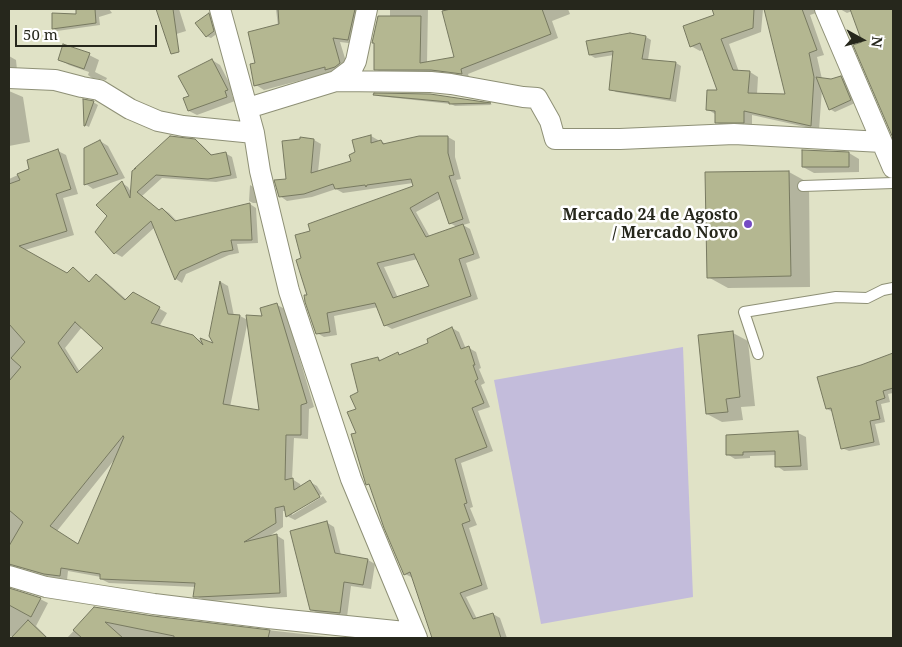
<!DOCTYPE html>
<style>
body{margin:0}
#map{position:relative;width:902px;height:647px;overflow:hidden;background:#e0e2c6;font-family:"Noto Serif",serif}
canvas{display:block}
.frame{position:absolute;inset:0;border:10px solid #26271c;pointer-events:none}
.north{position:absolute;left:837px;top:15px;width:50px;height:50px;-webkit-text-stroke:4px #fff;paint-order:stroke;rotate:97deg;font-size:14px;font-weight:700;line-height:20px;text-align:center;color:#26271c}
.north::after{content:'';display:block;margin:auto;width:18px;height:22px;background:#26271c;clip-path:polygon(50% 0,100% 100%,50% 72%,0 100%)}
.scale{position:absolute;left:15px;top:25px;width:142px;height:22px;box-sizing:border-box;border:2px solid #26271c;border-top:0;padding-left:6px;font-size:15px;line-height:18px;white-space:nowrap;color:#26271c;-webkit-text-stroke:4px #fff;paint-order:stroke}
</style>
<div id="map">
<canvas width="902" height="647"></canvas>
<div class="frame"></div>
<div class="north">N</div>
<div class="scale">50 m</div>
</div>
<script>
const g = document.querySelector('canvas').getContext('2d');
g.lineJoin = 'round';
function fill(path, color) { g.fillStyle = color; g.fill(path, 'evenodd'); }
const shape = rows => new Path2D(rows.map(r => 'M' + r).join(''));
function stroke(path, color, width, dash) { g.strokeStyle = color; g.lineWidth = width; g.lineCap = dash ? 'butt' : 'round'; g.setLineDash(dash || []); g.stroke(path); }
function drawText(font, color, halo, rows, align = 'center') {
  g.font = font + ' "Noto Serif",serif'; g.lineWidth = 5; g.setLineDash([]); g.textBaseline = 'middle'; g.strokeStyle = halo; g.fillStyle = color; for (const [text, x, y, turn = 0] of rows) {
    g.save(); g.translate(x, y); g.rotate((+turn || 0) * Math.PI / 180); g.textAlign = isNaN(turn) ? turn : align; if (halo) g.strokeText(text, 0, 0); g.fillText(text, 0, 0); g.restore();
  }
}
fill(shape([
 [683,347,693,597,541,624,494,380]
]), '#c3bcdb');
fill(shape([
 [84,9,109,9,112,13,99,17,100,25,57,31,53,28,88,16],
 [161,9,179,9,186,31,170,36,160,16],
 [276,9,365,9,357,44,340,42,348,68,264,90,256,85,278,26],
 [390,9,428,9,427,63,455,58,443,9,568,9,570,14,552,21,558,38,468,74,469,77,383,73,375,69,390,17],
 [714,9,763,9,761,32,729,44,739,72,750,72,758,77,757,94,787,95,765,9,823,9,822,11,810,15,824,55,817,57,822,79,832,80,841,77,845,80,855,103,835,112,830,109,822,89,819,130,752,115,752,127,724,127,716,122,715,114,707,109,719,92,704,49,700,51,691,46,716,16],
 [840,9,893,9,893,135,855,46,863,43,852,11,847,13],
 [209,14,213,17,218,33,211,38,206,36],
 [646,37,651,40,648,60,676,63,681,66,676,102,616,92,611,89,614,55,595,58,590,55],
 [89,55,99,60,95,72,107,78,106,80,92,78,88,75,89,72,69,65,59,59],
 [9,56,16,60,17,70,9,74],
 [212,60,220,65,235,94,232,95,235,101,197,115,189,111,190,96],
 [9,91,23,97,30,142,9,146],
 [430,95,490,104,492,105,455,106,451,104,378,96],
 [93,102,98,105,89,127,85,125],
 [371,136,378,140,378,142,381,141,387,145,419,137,448,137,455,141,455,157,461,179,456,180,470,223,463,225,470,229,480,258,466,263,478,299,392,329,385,325,378,307,334,316,337,335,324,337,317,333,302,259,312,232,414,187,413,183,343,193,336,189,312,197,287,201,280,196,301,139,314,140,321,144,318,172,353,162,357,153,353,141],
 [442,198,450,223,457,227,430,237,416,212],
 [418,259,430,287,398,298,384,267],
 [194,140,201,144,213,156,225,153,232,157,237,178,216,182,162,178,142,196,160,211,163,209,169,213,178,222,250,204,256,208,258,243,237,244,239,253,229,255,186,274,182,283,176,279,155,227,122,257,115,253,97,232,108,216,122,183,128,187,132,194],
 [100,141,108,146,125,178,93,189,86,184],
 [58,151,66,155,78,194,63,198,74,235,25,250,67,275,73,268,90,282,97,275,104,280,127,300,134,294,167,313,159,327,192,336,203,342,216,345,211,336,221,282,228,286,234,316,240,316,248,320,230,407,260,411,264,318,277,305,285,309,314,407,309,409,308,439,294,438,292,479,300,484,301,487,310,482,317,486,322,494,292,512,292,515,323,496,327,502,295,520,287,516,286,511,283,511,283,527,268,537,276,535,284,540,287,597,207,601,195,596,196,587,109,583,101,579,101,577,68,571,67,580,53,578,21,568,14,568,9,572,9,179,31,169],
 [82,327,105,348,80,372,65,348],
 [115,459,78,546,57,531],
 [849,153,859,159,859,172,814,173,803,167],
 [789,172,809,183,810,287,728,288,708,277,707,173],
 [250,185,255,188,259,203,253,203,249,201],
 [452,328,459,332,466,349,469,348,476,352,481,368,479,369,485,383,481,385,490,407,478,411,493,451,461,463,473,507,470,508,477,525,469,528,488,589,466,597,477,619,493,614,500,618,507,638,433,638,413,578,405,574,371,486,367,484,358,434,360,393,378,358,382,361,398,354,401,355,429,344],
 [733,333,748,341,755,406,741,407,743,420,722,422,707,414,699,336],
 [893,354,893,393,888,394,890,402,881,404,885,422,875,424,880,445,849,451,842,448,833,412,827,409,862,366],
 [798,433,806,437,808,470,784,471,777,466,776,455,750,456,750,458,735,459,727,454],
 [326,522,334,527,341,555,368,560,375,564,371,589,351,586,347,617,319,614,312,610],
 [9,590,40,599,48,603,36,626,48,638,13,638,11,636,9,638],
 [95,608,152,617,338,638,67,638]
]), '#0003');
const building = shape([
 [76,9,95,9,96,23,52,29,52,13,76,14,76,9],
 [156,9,173,9,179,52,171,54,156,9],
 [278,9,355,9,348,40,333,38,340,63,335,67,325,70,325,67,254,86,250,64,255,63,248,32,279,24,278,9],
 [451,9,542,9,551,34,461,69,462,74,431,70,374,70,374,43,372,43,378,16,421,16,420,63,454,57,442,11,451,9],
 [712,9,754,9,753,28,721,39,733,70,750,71,748,93,785,94,764,9,802,9,817,50,809,53,814,77,811,126,744,111,744,123,715,123,715,111,706,110,707,90,717,90,700,43,690,47,683,26,714,15,712,9],
 [850,9,893,9,893,138,853,45,862,42,850,9],
 [209,13,214,31,206,37,195,23,209,13],
 [630,33,646,36,642,59,676,62,670,99,609,90,613,51,589,55,586,41,630,33],
 [63,44,90,53,84,69,58,60,63,44],
 [212,59,228,90,225,91,227,97,188,111,183,98,189,96,178,76,212,59],
 [841,76,851,100,829,110,816,77,831,79,841,76],
 [374,93,430,94,491,103,449,104,449,102,373,95,374,93],
 [83,99,94,101,85,126,84,126,83,99],
 [371,135,371,143,381,140,383,144,419,136,448,136,448,153,454,175,449,176,463,219,449,224,438,192,410,208,426,237,463,224,474,254,459,259,471,296,384,326,375,303,327,313,330,332,316,334,305,302,304,295,307,295,296,260,301,258,295,235,310,231,308,224,413,186,411,179,367,185,366,187,365,185,335,189,333,184,304,194,279,197,274,180,286,179,282,141,300,139,300,137,314,139,311,173,351,161,349,155,355,152,352,140,371,135],
 [414,254,429,286,393,298,377,263,414,254],
 [170,136,195,139,211,155,226,152,231,175,208,179,156,175,137,192,159,210,162,208,175,221,250,203,252,240,231,240,233,250,222,252,180,271,175,280,151,221,114,254,95,232,107,216,96,205,122,181,130,198,132,171,136,168,134,169,170,136],
 [100,140,118,174,84,185,84,148,100,140],
 [58,149,71,189,56,194,67,231,19,246,67,273,73,267,89,282,96,274,125,300,133,292,160,307,151,323,193,335,203,345,200,338,213,343,209,336,220,281,228,314,240,315,223,404,259,410,246,315,262,316,260,308,277,303,307,403,301,405,301,435,286,435,285,480,293,478,294,490,310,480,320,497,286,517,284,506,275,508,276,523,244,542,277,534,280,593,198,597,193,597,195,583,100,579,100,574,61,568,60,576,44,574,9,564,9,546,23,522,9,510,9,381,21,367,11,358,25,342,9,324,9,184,20,180,17,174,29,169,27,160,58,149],
 [75,322,103,348,77,373,58,343,75,322],
 [123,436,124,437,78,544,50,526,123,436],
 [802,150,849,152,849,167,802,167,802,150],
 [789,171,791,276,707,278,705,172,789,171],
 [452,327,461,349,469,346,475,365,473,365,478,379,475,381,484,403,472,408,487,447,455,459,467,503,464,504,470,521,462,524,482,585,460,593,473,619,493,613,501,638,432,638,410,572,404,575,384,528,369,484,366,485,351,434,356,433,347,412,356,409,350,396,358,392,351,364,378,357,379,361,398,352,399,355,428,343,427,339,452,327],
 [733,331,740,397,726,399,728,412,706,414,698,335,733,331],
 [893,353,893,388,883,391,885,398,876,401,880,419,870,421,874,442,841,449,831,408,826,409,817,377,861,365,893,353],
 [798,431,801,466,775,467,775,451,743,452,743,455,726,455,726,435,798,431],
 [327,521,335,553,368,559,363,585,344,582,340,613,310,610,290,531,327,521],
 [9,588,41,598,31,617,9,605,9,588],
 [94,607,153,616,270,630,268,638,174,638,174,636,105,622,123,638,82,638,73,630,94,607],
 [28,620,47,638,11,638,28,620]
]);
fill(building, '#b4b791');
stroke(building, '#777960', 1);
const lane = shape([
 [803,186,893,183],
 [758,354,744,312,836,297,867,298,883,290,893,288]
]);
const street = shape([
 [220,9,254,133,260,171,289,291,351,479,417,638],
 [825,9,893,168],
 [9,78,55,80,82,87,99,90,130,109,158,121,183,126,254,133],
 [336,81,352,69,356,61,367,9],
 [248,108,336,81,431,82,451,84,523,97,537,98,550,121,555,139,620,139,734,134,882,142],
 [9,576,46,587,154,604,268,618,415,633]
]);
stroke(lane, '#8e9076', 12);
stroke(street, '#8e9076', 22);
stroke(lane, '#fff', 10);
stroke(street, '#fff', 20);
for (const [x, y, r, color] of [
 [748,224,5,"#754bc4"]
]) { const dot = new Path2D(); dot.arc(x, y, r, 0, 2 * Math.PI); g.fillStyle = color; g.fill(dot); stroke(dot, '#fff', 2); }
drawText('bold 16px', '#26271c', '#fff', [
 ["Mercado 24 de Agosto",738,215],
 ["/ Mercado Novo",738,233]
], 'right');
</script>
